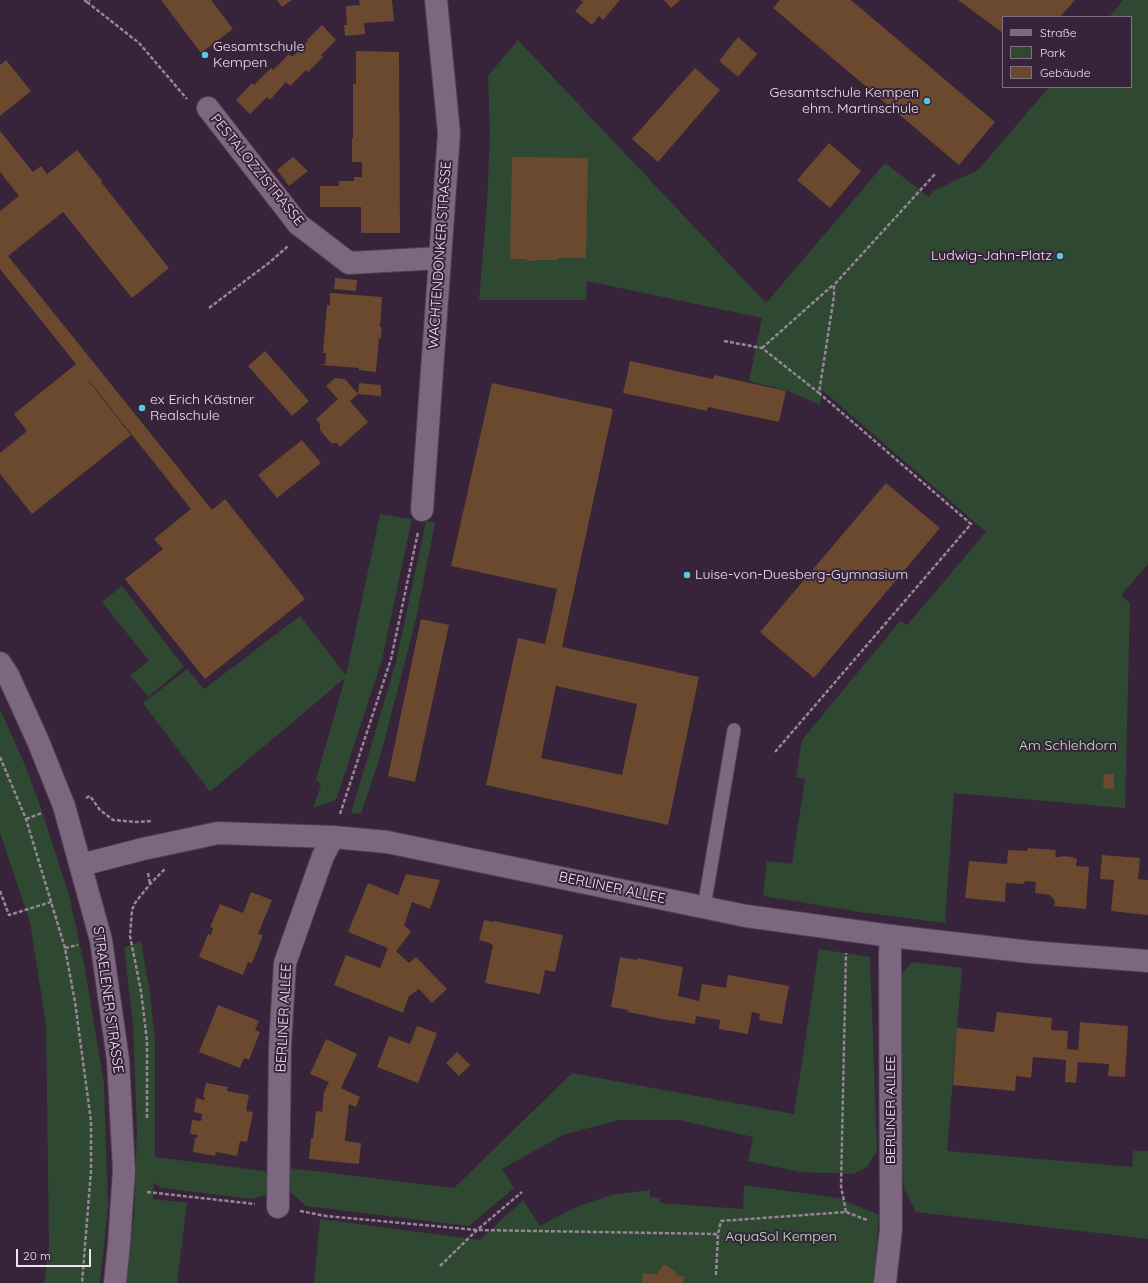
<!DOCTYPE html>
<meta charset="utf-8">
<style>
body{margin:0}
#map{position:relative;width:1148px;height:1283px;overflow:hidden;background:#37233a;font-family:Quicksand,sans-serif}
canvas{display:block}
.legend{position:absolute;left:1002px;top:16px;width:130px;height:72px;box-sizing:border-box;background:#37233a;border:1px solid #816f83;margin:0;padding:5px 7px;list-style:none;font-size:12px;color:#efe2f1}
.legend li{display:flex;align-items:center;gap:8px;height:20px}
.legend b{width:20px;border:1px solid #816f83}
.scale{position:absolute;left:16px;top:1249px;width:75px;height:18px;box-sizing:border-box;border:2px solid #efe2f1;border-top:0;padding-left:5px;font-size:12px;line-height:14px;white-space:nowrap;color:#efe2f1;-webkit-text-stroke:3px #37233a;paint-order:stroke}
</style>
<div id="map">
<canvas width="1148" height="1283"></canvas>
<ul class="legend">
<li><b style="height:5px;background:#7d6680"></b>Straße</li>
<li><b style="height:11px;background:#2e4831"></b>Park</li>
<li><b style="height:11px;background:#6a492e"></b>Gebäude</li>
</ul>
<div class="scale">20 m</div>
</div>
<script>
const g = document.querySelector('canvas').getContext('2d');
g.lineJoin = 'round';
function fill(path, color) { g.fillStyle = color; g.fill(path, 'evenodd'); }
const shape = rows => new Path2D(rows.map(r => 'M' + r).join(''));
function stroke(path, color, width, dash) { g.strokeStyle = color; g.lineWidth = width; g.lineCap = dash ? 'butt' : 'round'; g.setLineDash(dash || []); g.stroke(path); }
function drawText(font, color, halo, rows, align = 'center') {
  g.font = font + ' Quicksand,sans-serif'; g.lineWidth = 4; g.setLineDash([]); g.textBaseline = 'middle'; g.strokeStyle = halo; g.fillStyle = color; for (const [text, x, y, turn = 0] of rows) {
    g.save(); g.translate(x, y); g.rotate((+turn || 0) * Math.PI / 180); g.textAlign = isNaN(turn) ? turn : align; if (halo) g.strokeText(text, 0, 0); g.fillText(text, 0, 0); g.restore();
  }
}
fill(shape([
 [1123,0,1148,0,1148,564,1121,595,1130,603,1125,808,954,793,945,923,866,913,763,896,767,861,792,864,805,779,796,777,802,740,900,621,907,625,986,532,822,390,820,405,788,391,749,381,762,318,587,281,586,300,479,300,487,204,490,135,488,76,518,40,766,303,885,163,929,197,933,191,978,170,1049,87,1131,87,1131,17,1109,17],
 [380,514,412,519,382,660,336,800,313,808,321,785,316,779,345,678,210,792,143,703,187,669,204,689,300,616,346,675],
 [426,521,435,523,416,619,381,754,361,814,351,813,396,662],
 [122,586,184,667,148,697,130,675,149,661,102,602],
 [0,709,25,765,41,808,69,895,84,964,104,1084,108,1207,100,1283,44,1283,49,1246,46,1025,30,922,0,833],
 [141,941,150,994,155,1041,155,1157,272,1172,269,1194,252,1199,161,1188,154,1183,153,1199,187,1203,177,1283,125,1283,134,1216,137,1131,133,1024,124,948],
 [819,949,870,957,877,1151,867,1167,853,1174,800,1172,748,1161,753,1137,679,1120,619,1120,563,1135,502,1169,514,1188,469,1226,306,1206,289,1191,289,1168,454,1188,572,1073,794,1114],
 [912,962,962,968,947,1151,1132,1167,1133,1151,1148,1151,1148,1239,916,1212,904,1189,896,1079,901,975],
 [744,1185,839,1198,879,1215,874,1283,314,1283,320,1219,480,1240,523,1200,540,1226,574,1208,611,1195,650,1190,650,1197,660,1198,660,1203,743,1209]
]), '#2e4831');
fill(shape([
 [161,0,211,0,233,29,201,53],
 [277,0,292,0,282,7],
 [359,0,392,0,394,21,364,23,365,34,345,36,344,25,347,25,346,6,360,5],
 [580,0,620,0,603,20,599,16,592,25,575,11,583,2],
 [664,0,680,0,671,8],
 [780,0,851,0,995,122,959,165,773,8],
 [958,0,1075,0,1060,17,1003,17,1003,33],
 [322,25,336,40,321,55,323,57,308,72,306,70,290,86,286,82,270,100,267,97,250,114,236,100,252,83,254,85,271,68,273,70,289,54,292,57,308,41,307,40],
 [738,37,757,54,738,77,719,61],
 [356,51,399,52,400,233,361,233,361,207,320,207,320,186,339,186,339,181,354,181,354,177,362,177,362,162,352,162,352,138,353,138,353,84,356,84],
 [6,60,31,91,0,116,0,65],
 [695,68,720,90,658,162,632,139],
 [0,131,33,172,41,166,47,174,77,150,102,181,101,182,169,268,132,298,63,212,8,256,212,510,225,499,305,599,205,679,125,579,163,549,154,539,191,509,89,381,89,382,131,435,32,514,0,474,0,453,27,431,14,414,76,364,0,269,0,211,19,196,0,172],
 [829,143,861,171,830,208,797,180],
 [293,157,308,171,289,186,277,170],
 [512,157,588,158,586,258,557,258,558,260,534,260,534,261,527,261,527,259,510,259],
 [335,278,357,280,356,291,334,289],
 [330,293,382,297,380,327,382,327,381,337,381,339,379,338,376,372,359,370,359,368,322,365,323,364,325,364,326,353,323,353,327,305,330,305],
 [265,351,309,401,292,416,248,366],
 [630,361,713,379,714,375,786,391,779,422,708,407,707,411,623,393],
 [335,378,345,379,358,394,350,401,368,422,340,447,337,443,331,443,320,430,320,424,316,419,338,399,326,386],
 [359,383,381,385,381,396,358,394],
 [492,383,613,409,562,647,699,677,668,825,486,785,518,638,545,644,557,589,451,566],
 [556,686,637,704,622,775,541,758],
 [302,440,321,463,277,498,258,475],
 [886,483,940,528,814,678,760,632],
 [421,619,449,625,415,782,388,776],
 [1104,774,1114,774,1114,789,1103,788],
 [1028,848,1056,850,1055,857,1061,857,1062,856,1073,857,1073,858,1077,859,1076,866,1089,867,1086,909,1054,906,1055,901,1050,895,1035,893,1036,882,1025,881,1024,884,1006,883,1005,902,965,898,969,861,1007,864,1008,850,1027,851],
 [1102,855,1140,858,1138,879,1148,880,1148,915,1111,911,1114,880,1100,879],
 [406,874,440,880,430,909,412,902,404,926,406,927,411,932,396,951,409,963,416,957,447,989,432,1003,419,989,409,996,403,1013,334,985,346,955,380,968,388,948,348,932,368,883,398,895],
 [251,892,272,900,258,934,263,935,252,963,248,962,243,975,199,957,208,934,211,935,213,928,210,927,220,904,243,913],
 [484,920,494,922,494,921,563,935,555,972,545,970,540,994,485,983,493,945,490,944,490,943,479,940],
 [620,957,637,960,637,958,683,967,678,996,699,1001,702,984,726,988,728,975,789,986,782,1024,759,1020,760,1014,752,1012,748,1034,719,1029,720,1020,696,1016,695,1024,672,1020,672,1021,628,1012,628,1010,611,1007],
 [218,1005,259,1021,255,1030,260,1032,249,1060,244,1058,240,1068,199,1052],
 [997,1012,1052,1018,1051,1030,1068,1031,1067,1049,1078,1050,1080,1022,1128,1026,1125,1077,1108,1076,1109,1064,1078,1062,1076,1083,1065,1082,1066,1060,1033,1057,1031,1078,1016,1076,1015,1091,953,1085,957,1028,994,1032],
 [417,1026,437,1033,418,1083,377,1067,389,1036,410,1044],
 [326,1039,357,1054,341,1088,360,1097,356,1107,349,1104,345,1141,361,1143,359,1164,309,1159,311,1138,313,1138,316,1111,322,1112,324,1092,329,1082,310,1074],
 [457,1052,470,1065,459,1076,446,1063],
 [206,1083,228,1087,227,1091,249,1095,246,1111,253,1112,247,1142,240,1141,237,1156,216,1152,215,1156,193,1152,195,1138,197,1138,198,1135,190,1134,192,1120,201,1121,202,1114,194,1112,196,1098,204,1100,205,1097,203,1097],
 [664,1264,677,1273,676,1275,684,1276,683,1283,642,1283,643,1273,657,1274]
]), '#6a492e');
const service = shape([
 [704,907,734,730]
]);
const minor = shape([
 [208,108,298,224,349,263,440,258],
 [422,510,449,133,436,0],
 [278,1207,280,1046,285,963,323,856,333,837],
 [885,1283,891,1229,890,953,891,936]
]);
const tertiary = shape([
 [0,663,8,675,38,741,64,806,101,940,118,1060,124,1170,119,1244,115,1283],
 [81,865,143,849,218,833,333,837,387,842,746,916,891,936,1030,952,1148,961]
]);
stroke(service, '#503f53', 15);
stroke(minor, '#503f53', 24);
stroke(tertiary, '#503f53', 24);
stroke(shape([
 [84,0,87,2,90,0],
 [87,2,139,43,187,99],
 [209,308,270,262,288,246],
 [724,341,762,348,819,393,834,296,834,285,935,174],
 [762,348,833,285],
 [775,752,971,524,819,393],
 [0,757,26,819,65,948,75,1002,91,1121,91,1171,82,1283],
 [86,798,90,796,100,810,113,820,137,822,151,821],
 [340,814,391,659,418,532],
 [26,819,42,813],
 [148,873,150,884],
 [0,891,9,915,51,902],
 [65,948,78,945],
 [147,1118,147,1041,141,991,130,936,132,910,135,903,150,884,165,869],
 [147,1192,255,1204],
 [300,1211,326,1216,477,1230,718,1234],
 [846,1212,841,1186,846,953],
 [440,1266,477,1230,522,1192],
 [716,1275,718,1234,721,1221,846,1212,867,1220]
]), '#968698', 2.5, [4, 2]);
stroke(service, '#7d6680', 13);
stroke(minor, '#7d6680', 22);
stroke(tertiary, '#7d6680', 22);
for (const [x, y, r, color] of [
 [205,55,4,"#58c9e3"],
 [927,101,4,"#58c9e3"],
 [1060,256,4,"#58c9e3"],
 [142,408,4,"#58c9e3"],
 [687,575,4,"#58c9e3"]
]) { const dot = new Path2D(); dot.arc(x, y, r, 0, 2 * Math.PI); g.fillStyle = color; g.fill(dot); stroke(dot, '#37233a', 1.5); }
drawText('14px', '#efe2f1', '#37233a', [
 ["Gesamtschule",213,47],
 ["Kempen",213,63],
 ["Gesamtschule Kempen",919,93,"right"],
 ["ehm. Martinschule",919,109,"right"],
 ["Ludwig-Jahn-Platz",1052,256,"right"],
 ["ex Erich Kästner",150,400],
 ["Realschule",150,416],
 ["Luise-von-Duesberg-Gymnasium",695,575]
], 'left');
drawText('14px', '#efe2f1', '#37233a', [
 ["PESTALOZZISTRASSE",257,170,51],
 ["WACHTENDONKER STRASSE",440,255,-86],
 ["BERLINER ALLEE",612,888,12],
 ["STRAELENER STRASSE",108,1000,82],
 ["BERLINER ALLEE",284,1018,-87],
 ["BERLINER ALLEE",891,1110,-90]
]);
drawText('14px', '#b6edb9', '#37233a', [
 ["Am Schlehdorn",1068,746],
 ["AquaSol Kempen",781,1237]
]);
</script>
